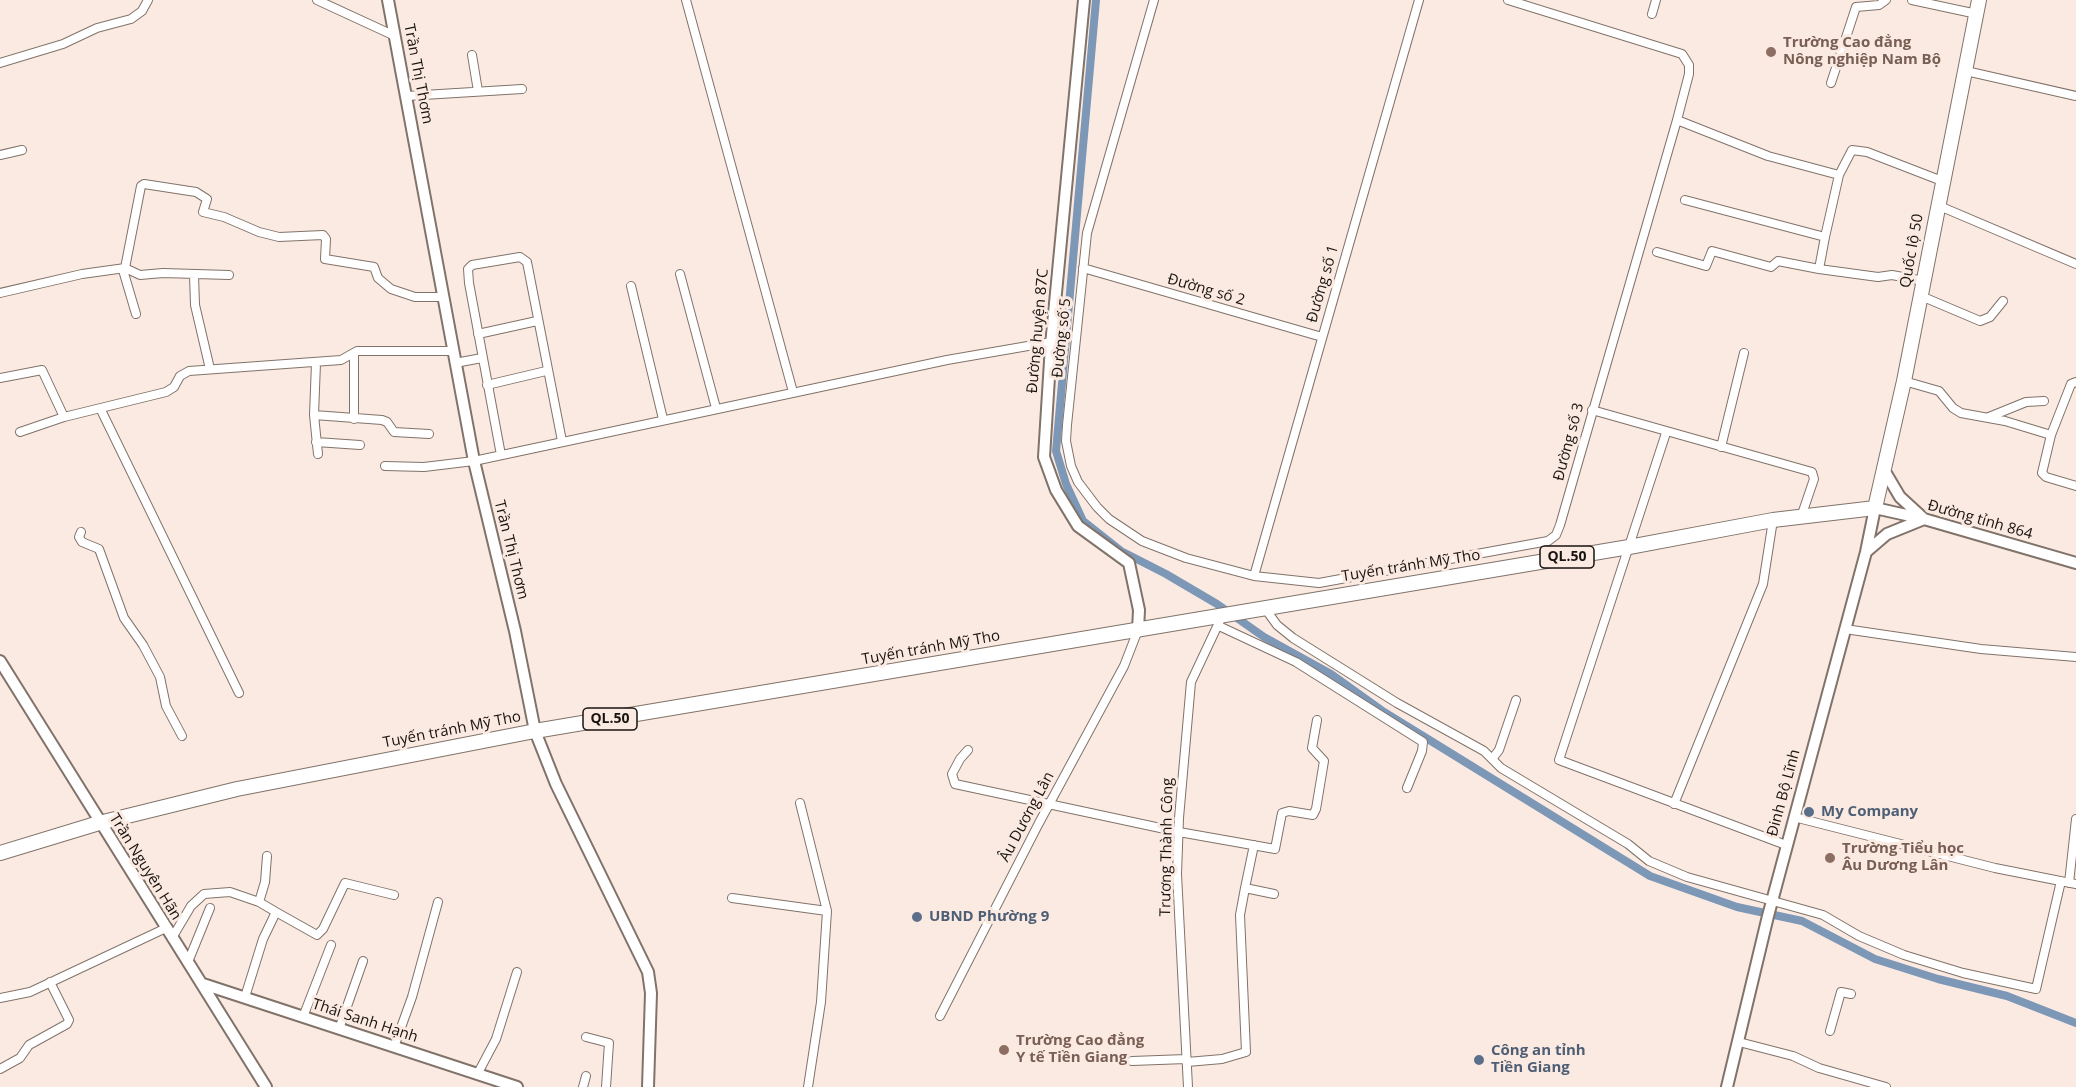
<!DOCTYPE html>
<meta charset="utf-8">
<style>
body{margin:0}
canvas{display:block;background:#fbeae1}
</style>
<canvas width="2076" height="1087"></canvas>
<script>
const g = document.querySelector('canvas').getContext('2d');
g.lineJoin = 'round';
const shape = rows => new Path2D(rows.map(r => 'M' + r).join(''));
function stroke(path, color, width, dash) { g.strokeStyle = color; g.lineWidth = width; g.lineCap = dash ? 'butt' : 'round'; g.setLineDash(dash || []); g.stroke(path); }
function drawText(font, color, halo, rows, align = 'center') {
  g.font = font + ' "Open Sans",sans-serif'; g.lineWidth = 6; g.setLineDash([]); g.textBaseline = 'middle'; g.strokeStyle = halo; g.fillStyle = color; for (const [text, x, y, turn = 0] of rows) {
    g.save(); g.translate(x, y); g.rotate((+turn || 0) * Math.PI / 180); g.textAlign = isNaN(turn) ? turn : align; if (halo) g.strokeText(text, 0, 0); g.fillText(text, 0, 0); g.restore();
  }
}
stroke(shape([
 [1096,0,1056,451,1066,484,1083,521,1121,551,1166,574,1217,604,1264,637,1331,674,1384,712,1650,876,1737,907,1802,921,1875,959,1938,979,2007,996,2076,1023]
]), '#7d97b7', 8);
const street = shape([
 [317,0,395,36],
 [686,0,793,392],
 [1154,0,1087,233,1067,425,1066,441,1071,466,1078,482,1097,507,1109,519,1142,541,1186,558,1254,576,1319,583,1548,541,1556,535,1560,525,1677,120,1689,74,1689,65,1682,54,1508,0],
 [1912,0,1977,14],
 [1652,14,1656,0],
 [472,55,478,91],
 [0,63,63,44,97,28,131,19,142,11,148,0],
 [1966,71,2076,96],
 [1831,83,1856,7,1879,5,1886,0],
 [407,96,522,89],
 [1677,120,1768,156,1839,175],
 [0,155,22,150],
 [1685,200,1825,237],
 [1937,205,2076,264],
 [1657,252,1706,266,1712,251,1771,267,1778,261,1819,269],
 [125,268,140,275,163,273,229,275],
 [1083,268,1322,337],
 [123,270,136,314],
 [680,274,716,408],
 [194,275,195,305,210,369],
 [1924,281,1892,275,1878,277,1819,269,1825,237,1839,175,1852,150,1867,152,1942,181],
 [631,286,663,419],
 [0,293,82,274,125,268,141,186,144,184,196,192,207,199,203,212,224,217,259,232,279,237,323,235,326,239,325,259,374,267,378,278,391,289,415,297,443,297],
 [1921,296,1980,321,1990,317,2003,301],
 [478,334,537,321],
 [354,353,354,419],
 [316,363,314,415,318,454],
 [455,363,482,358],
 [0,378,42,370,64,417],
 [1904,381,1939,391,1953,408,1961,413,2005,421,2051,435,2042,473,2046,477,2076,486],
 [487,385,546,371],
 [101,410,239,693],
 [1592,410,1812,472,1814,479,1801,517],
 [314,415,382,420,387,422,394,432,429,434],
 [1989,417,2026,402,2044,401],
 [20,432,64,417,166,392,174,387,180,376,189,371,341,360,357,351,453,351],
 [1666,433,1559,760,1786,845],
 [2051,435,2071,384,2076,382],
 [316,442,360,445],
 [1721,447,1744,353],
 [501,455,469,283,468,269,472,265,520,257,527,262,562,441],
 [385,466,424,467,474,461,947,360,1051,342],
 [81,532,79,537,82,542,99,549,124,618,143,645,160,677,166,706,182,736],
 [1254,576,1419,0],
 [1264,607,1277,625,1293,638,1397,703,1484,751,1501,768,1628,844,1649,861,1687,877,1823,915,1859,936,1904,955,1963,973,2036,989,2061,881],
 [1219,626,1296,662,1423,742,1422,751,1407,788],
 [1845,629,1981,649,2076,657],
 [968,750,960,759,952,774,955,784,1179,832,1275,849,1282,813,1289,811,1313,815,1316,809,1324,761,1312,748,1317,720],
 [1492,759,1499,750,1516,700],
 [800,803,827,911,821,1002,808,1087],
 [1674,804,1763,584,1773,520],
 [1794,817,1995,868,2076,884],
 [267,856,265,882,259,902,276,912],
 [2069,883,2076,819],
 [1245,888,1254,845],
 [732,898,827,911],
 [172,938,191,906,204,894,230,892,259,902],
 [188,962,210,908],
 [245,997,263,939,276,912,317,935,323,929,345,883,394,895],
 [0,998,30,992,166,928],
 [940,1016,1039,823,1124,666,1138,630],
 [303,1017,331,945],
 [339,1029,363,961],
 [1830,1031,1841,992,1851,994],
 [586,1037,609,1043,606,1087],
 [1739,1042,1793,1056,1819,1068,1886,1087],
 [394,1047,412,997,438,902],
 [1132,1061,1186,1059],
 [1187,1062,1222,1059,1246,1052,1240,915,1245,888,1274,894],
 [0,1069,20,1058,29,1045,67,1024,69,1020,50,982],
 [478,1073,496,1039,517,972],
 [583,1087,586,1076],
 [1188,1087,1177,874,1179,818,1191,682,1223,614]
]);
const secondary = shape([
 [388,0,474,461,515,631,535,731,556,784,648,972,651,993,648,1087],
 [1084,0,1051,345,1044,457,1056,490,1078,526,1129,563,1139,610,1138,630],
 [1866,552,1887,534,1924,519,1900,497,1884,470],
 [0,661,266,1087],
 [203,984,517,1087],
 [1727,1087,1768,916,1866,552,1875,508,1924,519,2076,563]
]);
const highway = shape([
 [0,853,99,823,237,789,535,731,1629,547,1773,520,1875,508,1904,381,1979,0]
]);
stroke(street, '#81736a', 10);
stroke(secondary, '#81736a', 14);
stroke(highway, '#81736a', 16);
stroke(street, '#fff', 8);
stroke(secondary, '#fff', 10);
stroke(highway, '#fff', 14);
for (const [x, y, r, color] of [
 [1771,52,6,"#8d6e63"],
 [1809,812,6,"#5c6f8a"],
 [1830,858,6,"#8d6e63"],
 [917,917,6,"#5c6f8a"],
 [1004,1050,6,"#8d6e63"],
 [1479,1060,6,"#5c6f8a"]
]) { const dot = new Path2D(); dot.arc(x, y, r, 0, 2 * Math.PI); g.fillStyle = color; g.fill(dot); stroke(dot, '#fbeae1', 2); }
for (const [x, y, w] of [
 [1567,557,54],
 [610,719,54]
]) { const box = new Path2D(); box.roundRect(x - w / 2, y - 11, w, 22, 4.5); g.fillStyle = '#fbeae1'; g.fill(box); stroke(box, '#191310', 1.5); }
drawText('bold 14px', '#191310', null, [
 ["QL.50",1567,557],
 ["QL.50",610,719]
]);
drawText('bold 15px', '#785e54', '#fbeae1', [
 ["Trường Cao đẳng",1783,43],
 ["Nông nghiệp Nam Bộ",1783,60],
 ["Trường Tiểu học",1842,849],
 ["Âu Dương Lân",1842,866],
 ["Trường Cao đẳng",1016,1041],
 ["Y tế Tiền Giang",1016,1058]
], 'left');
drawText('15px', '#191310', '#fbeae1', [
 ["Trần Thị Thơm",418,74,79],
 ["Quốc lộ 50",1912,251,-80],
 ["Đường số 1",1323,284,-74],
 ["Đường số 2",1206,290,16],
 ["Đường huyện 87C",1038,331,-85],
 ["Đường số 5",1062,338,-84],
 ["Đường số 3",1569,442,-75],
 ["Đường tỉnh 864",1980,520,16],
 ["Trần Thị Thơm",511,550,76],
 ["Tuyến tránh Mỹ Tho",1411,566,-9],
 ["Tuyến tránh Mỹ Tho",931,648,-10],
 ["Tuyến tránh Mỹ Tho",452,730,-11],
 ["Đinh Bộ Lĩnh",1784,793,-75],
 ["Âu Dương Lân",1027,817,-62],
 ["Trương Thành Công",1167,847,-89],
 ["Trần Nguyên Hãn",145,867,58],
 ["Thái Sanh Hạnh",365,1021,18]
]);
drawText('bold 15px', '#4e5e75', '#fbeae1', [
 ["My Company",1821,812],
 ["UBND Phường 9",929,917],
 ["Công an tỉnh",1491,1051],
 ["Tiền Giang",1491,1068]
], 'left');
</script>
